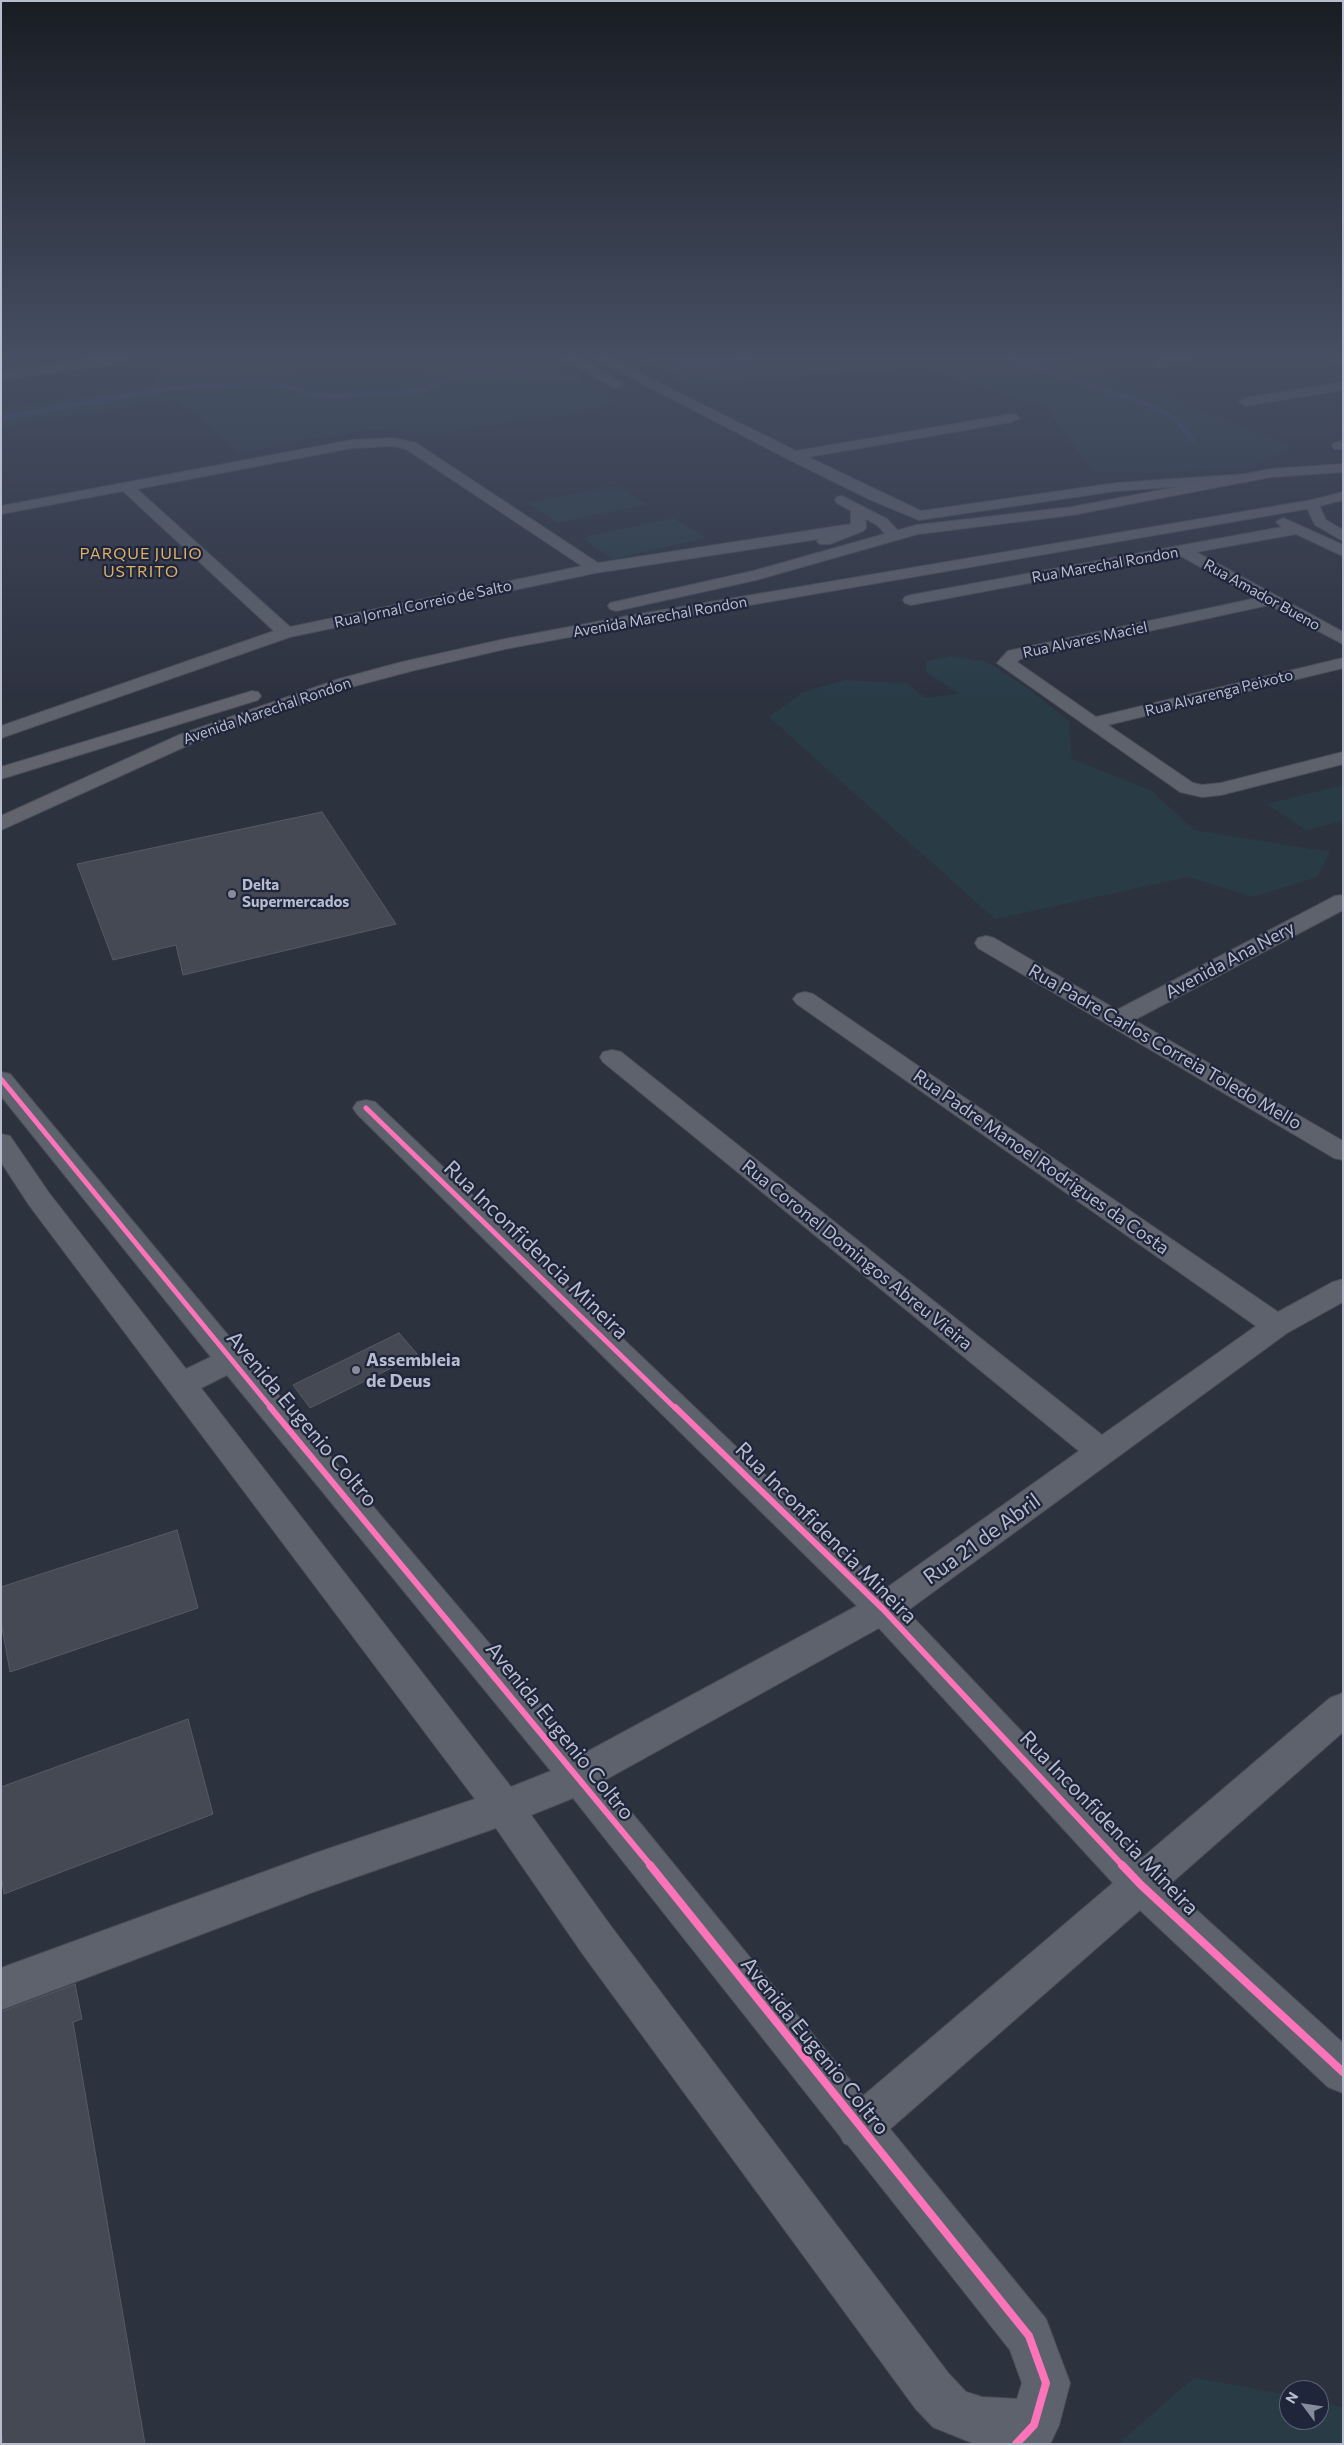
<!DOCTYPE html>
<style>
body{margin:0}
#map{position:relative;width:1344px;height:2445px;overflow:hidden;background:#2d323f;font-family:Commissioner,sans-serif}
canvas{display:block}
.frame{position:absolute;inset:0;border:2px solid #b8bdce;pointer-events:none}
.north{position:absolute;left:1279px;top:2380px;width:50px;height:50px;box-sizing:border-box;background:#1f253b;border:1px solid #5c6276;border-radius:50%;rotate:301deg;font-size:14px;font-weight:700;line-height:20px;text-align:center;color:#b8bdce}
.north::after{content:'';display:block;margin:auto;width:18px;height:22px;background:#878c9c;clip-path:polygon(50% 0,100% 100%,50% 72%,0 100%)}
</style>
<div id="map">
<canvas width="1344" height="2445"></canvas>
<div class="frame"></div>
<div class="north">N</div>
</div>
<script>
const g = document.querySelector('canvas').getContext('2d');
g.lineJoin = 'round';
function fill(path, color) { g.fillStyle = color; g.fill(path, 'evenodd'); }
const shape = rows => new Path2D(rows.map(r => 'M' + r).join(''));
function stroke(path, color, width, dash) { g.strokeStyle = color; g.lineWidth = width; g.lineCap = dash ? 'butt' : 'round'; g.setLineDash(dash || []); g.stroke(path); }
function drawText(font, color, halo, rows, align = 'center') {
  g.font = font + ' Commissioner,sans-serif'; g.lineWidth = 4.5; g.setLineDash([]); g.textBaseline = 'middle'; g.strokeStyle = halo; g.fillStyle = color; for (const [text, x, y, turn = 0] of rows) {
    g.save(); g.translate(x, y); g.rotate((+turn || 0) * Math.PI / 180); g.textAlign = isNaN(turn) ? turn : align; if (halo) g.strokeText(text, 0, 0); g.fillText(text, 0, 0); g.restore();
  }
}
fill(shape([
 [642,359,1074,359,1294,447,1253,466,1172,473,1094,472,1045,407,921,368,689,385],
 [163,365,296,369,322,373,389,374,439,367,558,369,617,403,572,415,497,424,444,435,372,430,305,440,241,454,176,400,1,427,1,409,153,386],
 [616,486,647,504,557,523,528,503],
 [673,518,705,538,613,559,582,538],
 [951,656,987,662,1030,690,1069,721,1072,759,1152,791,1194,830,1330,852,1317,877,1253,897,1188,877,995,919,769,717,802,693,844,680,906,683,925,698,959,694,925,671,927,661],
 [1343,785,1343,821,1306,830,1267,804],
 [1194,2378,1289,2395,1289,2420,1319,2420,1319,2400,1343,2408,1343,2444,1118,2444]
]), '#293c46');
stroke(shape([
 [1011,359,1148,405,1176,419,1193,441],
 [678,368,750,359],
 [1,418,167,389,253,382,279,384,311,395,335,396,423,391,448,379,465,375,577,377]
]), '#364168', 5);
const building = shape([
 [322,812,396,924,183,975,176,945,113,960,77,864,322,812],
 [399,1333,418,1355,310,1408,293,1385,399,1333],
 [177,1530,198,1608,10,1672,1,1622,1,1587,177,1530],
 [188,1719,213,1814,4,1894,1,1874,1,1787,188,1719],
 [75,1984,82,2019,73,2022,145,2444,3,2444,1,2429,1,2012,75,1984]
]);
fill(building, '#454954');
stroke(building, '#555a66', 1);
const minor = shape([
 [94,359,129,359,123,363,1,380,1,372,94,359],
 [564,359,580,359,623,384,617,388,613,387,564,359],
 [595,359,611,359,796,451,1012,414,1017,415,1019,418,1012,422,808,457,921,511,1116,483,1246,474,1253,478,1246,482,1116,491,919,520,871,500,788,459,595,359],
 [1164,359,1192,359,1159,368,1153,364,1164,359],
 [1333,359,1343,359,1343,365,1335,362,1333,359],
 [1343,382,1343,390,1245,406,1239,402,1245,398,1343,382],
 [393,438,416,443,598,563,858,523,866,528,858,533,595,573,290,637,1,738,1,726,274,631,123,491,1,514,1,506,352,440,393,438],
 [393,446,406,449,582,566,290,627,137,489,352,448,393,446],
 [1343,441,1343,449,1334,449,1332,446,1334,443,1343,441],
 [842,496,887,519,902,535,899,538,889,538,877,525,837,503,835,500,837,497,842,496],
 [1312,500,1317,501,1326,520,1343,530,1343,541,1315,525,1305,504,1312,500],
 [1283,518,1343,545,1343,556,1296,534,1196,552,1343,632,1343,644,1269,605,1020,659,1017,662,1096,717,1343,658,1343,668,1108,725,1193,783,1202,785,1221,783,1343,752,1343,764,1221,795,1202,797,1180,792,997,663,1008,651,1257,598,1179,555,911,605,905,603,903,600,905,597,911,595,1282,527,1276,522,1283,518],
 [1343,895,1343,910,1134,1020,1343,1141,1343,1160,1334,1158,978,948,975,943,978,938,986,936,994,938,1117,1010,1335,896,1343,895],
 [805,992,813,994,1278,1312,1333,1282,1343,1279,1343,1302,1287,1333,907,1611,1142,1858,1330,1698,1343,1693,1343,1732,1169,1885,1343,2043,1343,2093,1328,2087,1140,1910,890,2129,1046,2319,1070,2383,1059,2425,1050,2444,975,2444,933,2427,915,2408,582,1953,496,1828,313,1892,1,2010,1,1968,313,1854,475,1799,29,1205,1,1162,1,1134,10,1136,49,1193,186,1369,211,1357,1,1096,1,1072,10,1074,242,1352,583,1754,857,1606,357,1114,353,1108,357,1102,366,1100,375,1102,885,1589,1079,1451,603,1062,600,1057,603,1052,612,1050,621,1052,1102,1435,1256,1326,797,1004,793,999,797,994,805,992],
 [227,1375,551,1771,511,1787,201,1388,227,1375],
 [879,1628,1113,1883,863,2096,605,1780,879,1628],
 [573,1798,840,2136,844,2143,848,2145,1010,2350,1022,2383,1017,2399,982,2397,966,2392,949,2374,610,1925,531,1815,573,1798]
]);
const major = shape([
 [1343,464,1343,472,1271,477,1072,515,918,534,756,580,616,611,610,609,608,606,610,603,753,571,917,525,1072,507,1271,469,1343,464],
 [1343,492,1343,500,1312,508,628,626,505,649,411,671,351,687,193,743,1,830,1,816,179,735,339,679,402,662,505,639,628,616,1312,500,1343,492],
 [858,504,865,508,866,528,863,531,830,544,820,544,817,541,820,538,851,526,851,508,858,504],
 [252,691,258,692,261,696,258,700,1,779,1,767,252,691]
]);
stroke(minor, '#4a4e58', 2);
stroke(major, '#4b4f5b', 2);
fill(minor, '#5e626c');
fill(major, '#61636d');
stroke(shape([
 [1,1079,272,1409],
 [366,1108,676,1409]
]), '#fb73b8', 5);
stroke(shape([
 [270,1407,651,1866],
 [675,1407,883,1609,1123,1866]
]), '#fb73b8', 6);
stroke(shape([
 [650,1865,1029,2336,1046,2383,1034,2425,1016,2444],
 [1122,1865,1141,1885,1343,2072]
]), '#fb73b8', 8);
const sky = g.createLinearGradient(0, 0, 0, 702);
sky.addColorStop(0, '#191c23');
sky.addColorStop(0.51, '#464f63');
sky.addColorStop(1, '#464f6300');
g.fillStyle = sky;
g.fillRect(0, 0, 1344, 702);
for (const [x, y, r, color] of [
 [232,894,5,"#878c9c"],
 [356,1370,5,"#878c9c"]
]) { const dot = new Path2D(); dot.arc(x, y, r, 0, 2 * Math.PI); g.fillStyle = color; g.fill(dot); stroke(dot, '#1f253b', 2); }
drawText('15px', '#b8bdce', '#1f253b', [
 ["Rua Marechal Rondon",1105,565,-10],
 ["Rua Amador Bueno",1262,595,29],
 ["Rua Jornal Correio de Salto",423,604,-12],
 ["Avenida Marechal Rondon",660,617,-10],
 ["Rua Alvares Maciel",1085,640,-12],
 ["Rua Alvarenga Peixoto",1219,693,-14],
 ["Avenida Marechal Rondon",267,711,-19]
]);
drawText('bold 15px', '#b8bdce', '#1f253b', [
 ["Delta",242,885],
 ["Supermercados",242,902]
], 'left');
g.letterSpacing = '1px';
drawText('16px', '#deaf64', '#1f253b', [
 ["PARQUE JULIO",141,554],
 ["USTRITO",141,572]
]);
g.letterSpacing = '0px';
drawText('18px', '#b8bdce', '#1f253b', [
 ["Avenida Ana Nery",1230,960,-28],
 ["Rua Padre Carlos Correia Toledo Mello",1165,1047,30],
 ["Rua Padre Manoel Rodrigues da Costa",1041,1162,35],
 ["Rua Coronel Domingos Abreu Vieira",857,1255,39]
]);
drawText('bold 18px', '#b8bdce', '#1f253b', [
 ["Assembleia",366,1360],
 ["de Deus",366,1381]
], 'left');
drawText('21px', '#b8bdce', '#1f253b', [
 ["Rua Inconfidencia Mineira",536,1250,44],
 ["Avenida Eugenio Coltro",302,1419,50],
 ["Rua Inconfidencia Mineira",826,1533,45],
 ["Rua 21 de Abril",982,1539,-36],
 ["Avenida Eugenio Coltro",560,1731,51],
 ["Rua Inconfidencia Mineira",1109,1823,46],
 ["Avenida Eugenio Coltro",815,2046,51]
]);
</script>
